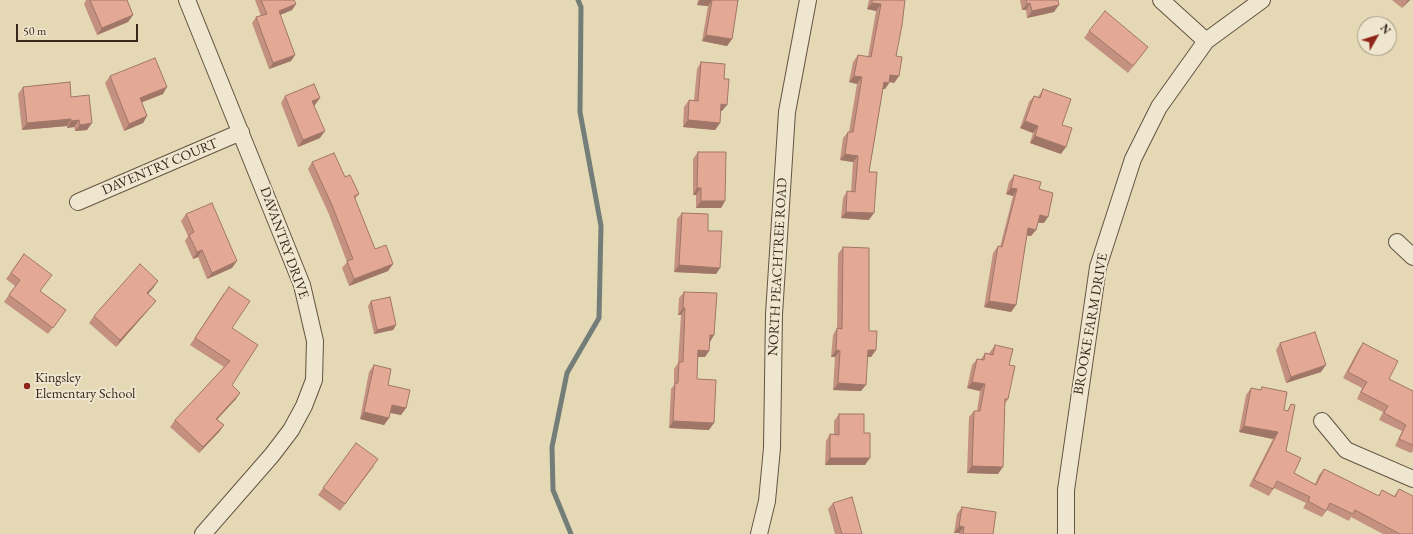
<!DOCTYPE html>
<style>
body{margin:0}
#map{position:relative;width:1413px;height:534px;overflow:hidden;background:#e5d8b5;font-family:"EB Garamond",serif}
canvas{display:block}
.north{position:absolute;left:1357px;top:16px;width:40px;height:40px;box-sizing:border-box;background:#eee6cf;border:1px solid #a69a87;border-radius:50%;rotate:51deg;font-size:11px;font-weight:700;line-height:16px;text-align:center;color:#39271c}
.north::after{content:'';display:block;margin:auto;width:14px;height:18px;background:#8f2418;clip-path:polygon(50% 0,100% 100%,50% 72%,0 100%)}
.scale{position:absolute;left:16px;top:24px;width:122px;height:18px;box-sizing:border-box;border:2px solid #39271c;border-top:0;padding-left:5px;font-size:12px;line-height:14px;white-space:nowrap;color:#39271c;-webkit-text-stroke:3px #eee6cf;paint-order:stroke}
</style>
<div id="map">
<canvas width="1413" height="534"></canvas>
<div class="north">N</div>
<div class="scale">50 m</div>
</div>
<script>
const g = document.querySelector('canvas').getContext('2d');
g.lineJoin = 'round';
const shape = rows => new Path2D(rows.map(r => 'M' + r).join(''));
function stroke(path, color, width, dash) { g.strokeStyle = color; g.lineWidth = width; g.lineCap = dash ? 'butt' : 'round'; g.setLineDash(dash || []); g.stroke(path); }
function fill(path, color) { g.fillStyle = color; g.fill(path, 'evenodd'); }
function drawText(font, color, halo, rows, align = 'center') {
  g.font = font + ' "EB Garamond",serif'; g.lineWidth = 4; g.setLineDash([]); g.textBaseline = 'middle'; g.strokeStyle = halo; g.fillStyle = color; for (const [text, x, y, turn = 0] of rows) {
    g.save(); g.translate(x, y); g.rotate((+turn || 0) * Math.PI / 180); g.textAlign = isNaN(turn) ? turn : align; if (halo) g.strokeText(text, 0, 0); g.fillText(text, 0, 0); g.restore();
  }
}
stroke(shape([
 [571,534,553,490,552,447,567,373,599,318,601,226,580,112,581,7,578,0]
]), '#737e79', 5);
const minor = shape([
 [187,0,302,285,315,341,314,380,304,406,291,430,272,455,203,534],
 [1161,0,1206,41],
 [78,202,241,132],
 [1397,242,1413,257],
 [1322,421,1346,450,1413,479],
 [759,534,767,501,772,448,774,314,787,112,808,0],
 [1066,534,1066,490,1098,267,1133,159,1159,107,1206,41,1262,0]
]);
stroke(minor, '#645342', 18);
stroke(minor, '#eee6cf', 16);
fill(shape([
 [86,0,127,0,133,15,128,22,97,35,84,4],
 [255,0,294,0,296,4,292,10,280,15,295,55,291,61,269,69,252,23,256,17,261,16],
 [698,0,738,0,732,39,727,46,702,41,708,6,697,5],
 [869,0,905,0,896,56,899,76,894,83,890,82,885,89,883,89,869,172,869,220,841,218,843,198,847,191,851,192,853,162,840,160,843,138,848,132,849,132,857,84,849,82,853,62,858,55,868,57,876,11,867,9],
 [1020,0,1058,0,1054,12,1027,18,1026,10,1022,10],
 [1392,0,1410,0,1402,8],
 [1089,31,1148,47,1128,73,1084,38],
 [701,62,724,79,722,111,720,111,720,123,715,130,683,127,684,107,689,100,694,100,697,69],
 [110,76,163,94,142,102,147,116,143,123,124,131,105,83],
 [23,87,71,97,87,130,75,131,74,127,67,128,67,126,22,130,18,94],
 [1043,89,1062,125,1061,154,1030,143,1033,133,1020,128,1029,102,1034,96,1038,97],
 [285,96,315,105,314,105,320,138,298,147,281,103],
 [698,152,725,201,721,208,696,208,696,195,693,195,693,159],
 [312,162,345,177,359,194,355,199,375,249,393,264,388,271,349,286,342,268,347,262,328,212,308,169],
 [1014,175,1039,189,1044,223,1038,223,1036,230,1031,236,1027,235,1016,305,1011,312,984,307,993,253,998,246,1000,247,1013,196,1006,194,1009,182],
 [682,213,708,231,720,268,716,274,674,272,677,219],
 [186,214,232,268,207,279,198,257,193,259,185,241,188,236,181,221],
 [843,247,869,331,876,350,871,357,868,357,861,391,833,390,835,357,831,357,833,335,837,328,838,254],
 [24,254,40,291,66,310,48,334,4,302,15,286,6,279],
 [154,287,148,294,151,307,116,347,89,323,94,316],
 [684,292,710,342,709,351,705,357,698,357,697,379,709,430,669,428,671,389,674,385,674,369,678,363,681,315,678,315,679,298],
 [224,293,232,328,232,385,236,399,217,419,224,425,219,432,199,453,170,427,175,420,224,367,190,345],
 [371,301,396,325,393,330,374,334,368,306],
 [1280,343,1321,372,1286,383,1276,350],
 [1363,343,1389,379,1413,391,1413,451,1411,453,1395,446,1402,431,1379,420,1383,412,1357,399,1362,388,1343,378,1358,350],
 [995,345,1009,365,1008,399,1005,404,998,474,967,473,969,417,974,411,977,411,980,391,967,388,972,365,977,359,981,359,985,353,989,354,990,352],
 [374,365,388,385,406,408,401,415,390,413,389,418,384,425,360,419,369,372],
 [1262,387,1284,410,1287,411,1291,404,1286,451,1294,473,1315,484,1319,475,1324,469,1378,496,1382,490,1394,496,1399,489,1413,534,1383,534,1351,517,1349,521,1327,510,1322,517,1303,508,1306,503,1274,488,1269,496,1249,486,1273,439,1239,432,1246,395,1251,388,1260,390],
 [839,414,864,433,865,465,825,465,826,441,830,434,834,435,834,421],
 [356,443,374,466,340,511,318,495],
 [833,503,862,534,835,534,828,509],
 [962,507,993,534,959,534,959,533,954,533,957,514]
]), '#c49180');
fill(shape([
 [700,0,712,0,708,6,697,5],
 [1408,0,1410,0,1402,8],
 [872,3,881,4,876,11,867,9],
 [1030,3,1026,10,1022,10,1027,4],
 [296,4,292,10,275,17,279,11],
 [1059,5,1054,12,1027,18,1032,11],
 [133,15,128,22,97,35,102,28],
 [706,35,732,39,727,46,702,41],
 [295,55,291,61,269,69,273,63],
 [890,75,899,76,894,83,886,81],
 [854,76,862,77,857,84,849,82],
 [884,82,889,83,885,89,880,88],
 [167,87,163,94,135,105,140,98],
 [320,98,315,105,308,107,312,101],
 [721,104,727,105,722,111,716,111],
 [147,116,143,123,124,131,129,124],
 [71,119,67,126,22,130,27,123],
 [79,120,74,127,67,128,71,121],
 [688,120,720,123,715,130,683,127],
 [1025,121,1038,126,1033,133,1020,128],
 [92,123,87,130,75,131,80,125],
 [325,131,320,138,298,147,303,140],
 [1035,136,1066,147,1061,154,1030,143],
 [845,154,858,156,853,162,840,160],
 [697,188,701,188,696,195,693,195],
 [1011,188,1017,189,1013,196,1006,194],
 [701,201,725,201,721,208,696,208],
 [846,212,874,213,869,220,841,218],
 [1040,215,1048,217,1044,223,1035,222],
 [1028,228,1036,230,1031,236,1023,235],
 [202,250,198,257,193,259,197,252],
 [237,261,232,268,207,279,212,273],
 [393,264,388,271,349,286,354,279],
 [679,265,720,268,716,274,674,272],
 [158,281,154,287,143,300,147,293],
 [156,301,151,307,116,347,120,340],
 [989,301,1016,305,1011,312,984,307],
 [683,308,685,308,681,315,678,315],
 [396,325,393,330,374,334,377,330],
 [710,335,714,335,710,342],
 [698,350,709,351,705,357,693,357],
 [836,350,840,351,835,357,831,357],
 [868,350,876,350,871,357,864,357],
 [1326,365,1321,372,1286,383,1291,377],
 [972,382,985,384,980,391,967,388],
 [838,383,866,385,861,391,833,390],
 [240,393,236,399,212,425,216,419],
 [392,405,406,408,401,415,387,412],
 [364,412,389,418,384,425,360,419],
 [673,421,714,423,709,430,669,428],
 [224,425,219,432,199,453,203,447],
 [1244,426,1278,432,1273,439,1239,432],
 [830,458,870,458,865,465,825,465],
 [972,466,1003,467,998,474,967,473],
 [959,526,964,527,959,533,954,533]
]), '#a07668');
const building = shape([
 [90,0,127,0,133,15,102,28,90,0],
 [261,0,294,0,296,4,279,11,295,55,273,63,256,17,267,14,261,0],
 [712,0,738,0,732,39,706,35,712,0],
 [872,0,905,0,902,25,896,56,902,57,899,76,890,75,889,83,884,82,869,172,877,172,874,213,846,212,847,191,855,192,858,156,845,154,848,132,853,132,862,77,854,76,858,55,871,57,881,4,872,3,872,0],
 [1026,0,1058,0,1059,5,1032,11,1030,3,1027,4,1026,0],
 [1105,11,1148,47,1133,66,1089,31,1105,11],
 [155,58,167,87,140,98,147,116,129,124,110,76,155,58],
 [701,62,725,64,724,79,729,79,727,105,721,104,720,123,688,120,689,100,698,101,701,62],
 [70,82,71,97,89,95,92,123,80,125,79,120,71,121,71,119,27,123,23,87,70,82],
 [314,84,320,98,312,101,325,131,303,140,285,96,314,84],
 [1043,89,1071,99,1062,125,1072,128,1066,147,1035,136,1038,126,1025,121,1034,96,1040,98,1043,89],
 [698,152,726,152,725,201,701,201,701,188,697,188,698,152],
 [334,153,345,177,350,175,359,194,354,196,375,249,386,245,393,264,354,279,347,261,353,259,332,205,312,162,334,153],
 [1014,175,1041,182,1039,189,1053,193,1048,217,1040,215,1036,230,1028,228,1016,305,989,301,998,246,1002,247,1017,189,1011,188,1014,175],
 [212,203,237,261,212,273,202,250,197,252,189,235,194,232,186,214,212,203],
 [682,213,708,214,708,231,722,231,720,268,679,265,682,213],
 [843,247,869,248,869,331,877,331,876,350,868,350,866,385,838,383,840,351,836,350,837,328,842,329,843,247],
 [24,254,52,275,40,291,66,310,53,328,9,295,20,280,11,273,24,254],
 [140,264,158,281,147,293,156,301,120,340,94,316,140,264],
 [229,287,250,301,232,328,258,345,232,385,240,393,216,419,224,425,203,447,175,420,230,361,195,338,229,287],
 [684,292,717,293,714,335,710,335,709,351,698,350,697,379,716,380,714,423,673,421,675,383,678,383,679,362,683,362,685,308,683,308,684,292],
 [390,297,396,325,377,330,371,301,390,297],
 [1315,332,1326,365,1291,377,1280,343,1315,332],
 [1363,343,1398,361,1389,379,1413,391,1413,445,1399,439,1406,425,1384,413,1388,406,1361,392,1367,382,1348,372,1363,343],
 [995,345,1013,349,1009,365,1015,366,1008,399,1005,399,1003,467,972,466,974,411,980,411,985,384,972,382,977,359,984,360,985,353,993,355,995,345],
 [374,365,391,369,388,385,410,390,406,408,392,405,389,418,364,412,374,365],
 [1262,387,1287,392,1284,410,1288,411,1291,404,1295,405,1286,451,1301,458,1294,473,1316,485,1324,469,1379,496,1382,490,1395,497,1399,489,1413,496,1413,534,1400,534,1355,510,1353,514,1330,503,1326,511,1308,501,1310,497,1277,481,1273,489,1254,480,1278,432,1244,426,1251,388,1261,390,1262,387],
 [839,414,864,414,864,433,870,433,870,458,830,458,830,434,839,435,839,414],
 [356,443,378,459,345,504,323,488,356,443],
 [852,497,862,534,842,534,833,503,852,497],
 [962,507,996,512,993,534,963,534,964,527,959,526,962,507]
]);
fill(building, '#e4a995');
stroke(building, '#a07668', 1);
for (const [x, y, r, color] of [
 [27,386,4,"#8f2418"]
]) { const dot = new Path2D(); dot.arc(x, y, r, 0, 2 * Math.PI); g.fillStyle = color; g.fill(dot); stroke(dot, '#eee6cf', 1.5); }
drawText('14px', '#39271c', '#eee6cf', [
 ["DAVENTRY COURT",160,167,-23],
 ["DAVANTRY DRIVE",284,243,70],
 ["NORTH PEACHTREE ROAD",778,267,-87],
 ["BROOKE FARM DRIVE",1091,324,-80]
]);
drawText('14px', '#39271c', '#eee6cf', [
 ["Kingsley",35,378],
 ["Elementary School",35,394]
], 'left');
</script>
